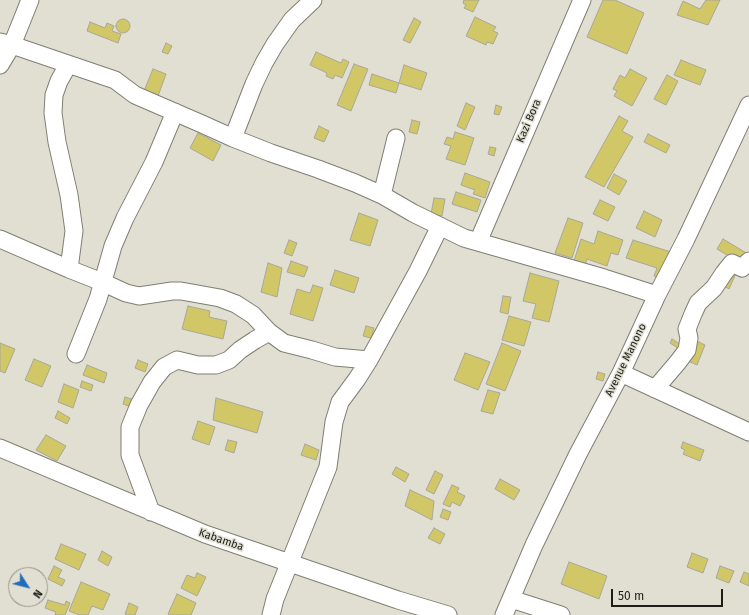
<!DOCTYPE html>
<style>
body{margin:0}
#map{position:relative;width:749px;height:615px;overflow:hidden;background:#e0dfd2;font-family:"Fira Sans",sans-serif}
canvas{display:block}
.north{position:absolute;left:8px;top:567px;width:40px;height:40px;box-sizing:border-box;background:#e0dfd2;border:1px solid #929288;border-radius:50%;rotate:126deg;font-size:11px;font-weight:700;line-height:16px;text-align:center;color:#1e1e19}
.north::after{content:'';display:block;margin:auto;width:14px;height:18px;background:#226cbc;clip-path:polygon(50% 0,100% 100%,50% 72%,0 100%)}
.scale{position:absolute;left:611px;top:589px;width:112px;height:18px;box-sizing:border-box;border:2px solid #1e1e19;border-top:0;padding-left:5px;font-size:12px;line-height:14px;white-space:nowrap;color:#1e1e19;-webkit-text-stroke:3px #e0dfd2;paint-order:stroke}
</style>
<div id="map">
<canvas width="749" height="615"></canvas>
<div class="north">N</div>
<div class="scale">50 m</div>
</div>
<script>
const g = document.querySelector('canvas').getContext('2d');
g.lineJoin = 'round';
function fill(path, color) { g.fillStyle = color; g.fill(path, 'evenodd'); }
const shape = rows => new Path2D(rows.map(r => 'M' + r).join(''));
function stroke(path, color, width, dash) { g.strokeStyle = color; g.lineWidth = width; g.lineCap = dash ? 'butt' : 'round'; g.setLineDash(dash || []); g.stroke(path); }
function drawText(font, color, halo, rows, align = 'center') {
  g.font = font + ' "Fira Sans",sans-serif'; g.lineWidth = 3; g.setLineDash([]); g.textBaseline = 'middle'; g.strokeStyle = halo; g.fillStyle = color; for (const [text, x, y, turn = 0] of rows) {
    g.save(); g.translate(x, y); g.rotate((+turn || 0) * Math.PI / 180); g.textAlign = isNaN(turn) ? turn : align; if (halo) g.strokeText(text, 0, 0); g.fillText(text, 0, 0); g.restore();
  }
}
const building = shape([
 [464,0,479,0,473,12,464,8,466,5,463,3,464,0],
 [603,0,615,0,644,13,627,54,587,37,603,0],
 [706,0,720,0,708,25,677,15,683,1,700,9,706,0],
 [475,17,496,27,493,31,498,33,493,44,487,42,486,45,466,36,475,17],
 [414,18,421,22,410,43,403,40,414,18],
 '116 26a7 7 0 1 1 14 0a7 7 0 1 1-14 0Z',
 [90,22,105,28,107,23,114,26,112,31,121,34,118,43,87,31,90,22],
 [166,43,172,46,168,54,162,52,166,43],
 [316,52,341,63,343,59,349,62,342,78,335,75,333,79,326,76,327,73,310,65,316,52],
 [681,60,706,70,700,85,674,75,681,60],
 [354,64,368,69,351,111,337,105,354,64],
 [404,65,427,73,421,90,399,83,404,65],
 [153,69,166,74,158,96,144,91,153,69],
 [630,69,647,78,632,106,614,96,617,91,613,89,620,75,625,78,630,69],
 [372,74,399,83,396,93,369,85,372,74],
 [667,75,678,81,666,105,654,99,667,75],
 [466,103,475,107,465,130,457,126,466,103],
 [496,105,502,107,499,115,494,114,496,105],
 [619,116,628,121,622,131,633,137,604,187,585,177,619,116],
 [412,120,420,122,417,134,409,132,412,120],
 [319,126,329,131,324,142,314,138,319,126],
 [455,132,474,138,465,165,446,159,451,146,444,144,447,137,453,139,455,132],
 [198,133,221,145,213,161,190,148,198,133],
 [648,134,670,145,666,153,644,142,648,134],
 [490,147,496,148,494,156,488,154,490,147],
 [465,173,490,182,485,198,473,194,475,190,461,185,465,173],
 [614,174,627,181,619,195,607,188,614,174],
 [456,192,481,200,477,212,452,204,456,192],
 [434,198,445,199,442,216,431,214,434,198],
 [600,200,615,207,608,221,593,214,600,200],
 [644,211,662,220,655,237,636,228,644,211],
 [359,213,378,220,370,246,350,240,359,213],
 [568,218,583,223,572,258,555,253,568,218],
 [598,231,623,240,618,255,611,253,607,266,587,259,584,268,573,264,581,239,594,244,598,231],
 [723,239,748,254,742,264,717,249,723,239],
 [289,240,297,243,292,256,284,253,289,240],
 [633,240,671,252,661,279,654,276,657,268,626,258,633,240],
 [291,261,308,267,304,277,287,272,291,261],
 [268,263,282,268,277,297,261,292,268,263],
 [738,269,729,289,722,285,738,269],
 [335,270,359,278,354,293,330,285,335,270],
 [530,273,559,281,549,322,532,318,536,304,523,301,530,273],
 [313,285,323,288,313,321,290,314,297,289,310,293,313,285],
 [503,296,511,297,508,314,500,312,503,296],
 [188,306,210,311,209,317,227,321,223,339,182,329,188,306],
 [509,316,531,322,524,346,502,340,509,316],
 [366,326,374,328,371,338,363,336,366,326],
 [672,339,683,346,681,350,670,343,672,339],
 [697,341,705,345,697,365,688,361,697,341],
 [0,343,15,349,5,373,0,371,0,343],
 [502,343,521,351,505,391,486,384,502,343],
 [465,353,490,362,478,390,454,380,465,353],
 [34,359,51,366,42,387,25,380,34,359],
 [138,360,148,364,145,372,135,368,138,360],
 [87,365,107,373,104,383,83,375,87,365],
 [598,372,605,374,603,381,596,379,598,372],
 [82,381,93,385,91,391,80,387,82,381],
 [64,384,79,390,73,408,58,402,64,384],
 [488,390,500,393,493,414,481,411,488,390],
 [125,397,138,401,136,409,123,404,125,397],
 [216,398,263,412,257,433,213,420,216,398],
 [58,411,70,418,67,424,55,418,58,411],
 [198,421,215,427,209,445,192,439,198,421],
 [46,435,66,446,57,461,36,450,46,435],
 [228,440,237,442,234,453,225,450,228,440],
 [683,442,704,450,700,461,683,454,685,450,681,448,683,442],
 [305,444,319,450,316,460,301,455,305,444],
 [396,467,409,474,405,482,392,474,396,467],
 [435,471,443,475,434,494,426,490,435,471],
 [500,479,520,490,514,500,495,489,500,479],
 [452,485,459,488,457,492,465,496,460,506,452,502,450,507,443,504,452,485],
 [410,490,434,501,432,520,405,506,410,490],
 [443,509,451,512,448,520,440,517,443,509],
 [434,528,445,534,440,544,428,538,434,528],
 [61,544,86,554,79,570,55,559,61,544],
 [102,551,112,557,108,566,98,560,102,551],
 [692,553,708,559,703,573,687,567,692,553],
 [569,562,607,576,599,599,561,584,569,562],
 [54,566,62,570,58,577,65,580,62,586,48,579,54,566],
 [720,566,734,571,729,583,716,578,720,566],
 [744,572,749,574,749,586,740,582,744,572],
 [197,573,206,577,197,596,181,588,187,575,195,578,197,573],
 [81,582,110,594,103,610,92,606,88,615,79,615,69,611,81,582],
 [177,594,196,603,191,615,170,615,168,614,177,594],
 [48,600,65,605,66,601,70,603,65,615,55,615,56,612,45,608,48,600],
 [129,603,138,607,135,615,127,615,125,614,129,603]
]);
fill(building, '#d1c767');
stroke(building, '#a8a79b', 1);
const minor = shape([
 [0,42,12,45,115,80,135,95,202,124,233,138,271,153,318,169,355,183,382,195,413,213,464,238,604,278,657,295],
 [0,65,12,45,30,0],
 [68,65,59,81,54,95,53,113,57,142,69,195,74,231,69,269],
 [233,138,254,84,264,63,275,44,292,20,313,0],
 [382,195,396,138],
 [0,239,69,269,102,282,126,293,139,296,172,291,181,291,220,298,236,304,253,315,269,332],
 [478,242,582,0],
 [76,354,98,299,113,246,125,218,154,162,175,112],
 [621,373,749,432],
 [655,389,678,362,687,350,689,338,687,329,693,314,698,303,714,288,724,273,732,263,742,268,749,261],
 [0,448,205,534,398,600,448,615],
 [151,512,130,455,130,427,139,405,152,382,164,367,177,360,198,365,216,365,229,360,240,350,255,340,269,332,284,343,312,350,335,357,369,360],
 [511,599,561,615],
 [271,615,275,599,328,467,334,422,340,402,357,379,369,360,418,271,440,226],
 [504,615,534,545,578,454,621,373,657,295,686,239,749,105]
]);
stroke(minor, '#7f7f73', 19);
stroke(minor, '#fff', 17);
drawText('11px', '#1e1e19', '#e0dfd2', [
 ["Kazi Bora",529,121,-67],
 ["Avenue Manono",626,360,-64],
 ["Kabamba",221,540,19]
]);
</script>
